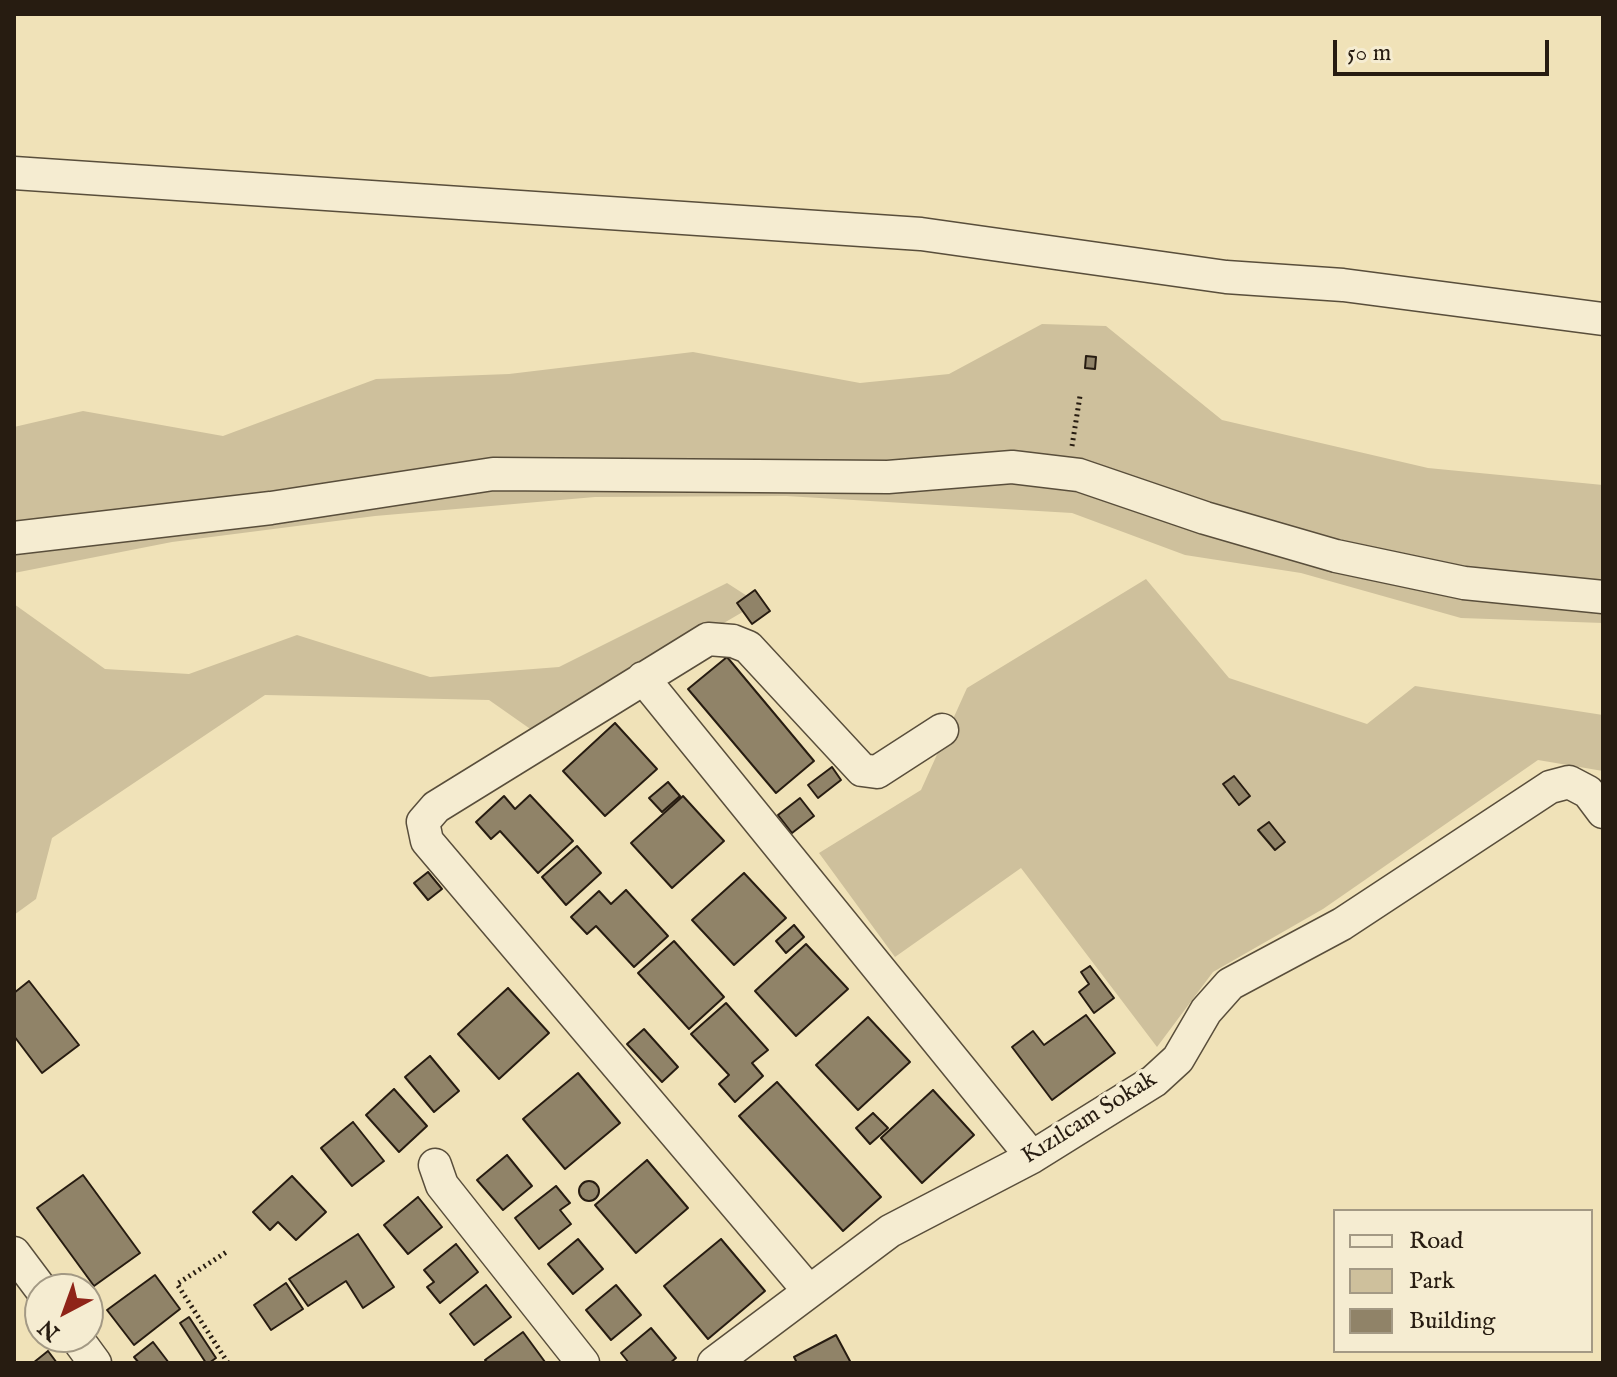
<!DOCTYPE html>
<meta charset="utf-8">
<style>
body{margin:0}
#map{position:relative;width:1617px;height:1377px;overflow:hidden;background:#f0e2b8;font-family:"IM FELL English",serif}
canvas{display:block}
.frame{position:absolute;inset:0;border:16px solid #271c11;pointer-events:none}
.legend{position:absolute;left:1333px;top:1209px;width:260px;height:144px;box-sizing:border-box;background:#f5ecd1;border:2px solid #a39984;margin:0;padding:10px 14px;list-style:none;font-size:24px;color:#271c11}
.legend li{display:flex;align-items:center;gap:16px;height:40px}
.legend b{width:40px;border:2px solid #a39984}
.north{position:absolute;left:24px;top:1273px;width:80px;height:80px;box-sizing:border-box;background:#f5ecd1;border:2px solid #a39984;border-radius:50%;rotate:221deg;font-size:22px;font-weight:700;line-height:32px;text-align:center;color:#271c11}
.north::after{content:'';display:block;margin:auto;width:28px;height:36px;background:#8f2418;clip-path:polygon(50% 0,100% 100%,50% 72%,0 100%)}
.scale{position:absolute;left:1333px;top:40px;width:216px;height:36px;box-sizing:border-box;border:4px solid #271c11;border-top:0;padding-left:10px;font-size:24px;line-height:28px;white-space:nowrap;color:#271c11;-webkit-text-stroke:6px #f5ecd1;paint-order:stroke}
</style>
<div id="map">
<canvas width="1617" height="1377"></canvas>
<div class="frame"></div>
<ul class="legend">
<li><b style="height:10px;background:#f5ecd1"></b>Road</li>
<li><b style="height:22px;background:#cec09c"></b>Park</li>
<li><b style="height:22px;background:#908368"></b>Building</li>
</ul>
<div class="north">N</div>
<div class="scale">50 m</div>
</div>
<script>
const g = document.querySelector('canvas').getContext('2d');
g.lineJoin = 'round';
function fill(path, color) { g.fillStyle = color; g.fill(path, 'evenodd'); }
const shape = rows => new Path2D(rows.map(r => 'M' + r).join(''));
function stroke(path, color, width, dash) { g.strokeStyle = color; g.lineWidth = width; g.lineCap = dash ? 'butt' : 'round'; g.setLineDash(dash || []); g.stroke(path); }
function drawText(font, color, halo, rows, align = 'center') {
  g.font = font + ' "IM FELL English",serif'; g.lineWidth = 7; g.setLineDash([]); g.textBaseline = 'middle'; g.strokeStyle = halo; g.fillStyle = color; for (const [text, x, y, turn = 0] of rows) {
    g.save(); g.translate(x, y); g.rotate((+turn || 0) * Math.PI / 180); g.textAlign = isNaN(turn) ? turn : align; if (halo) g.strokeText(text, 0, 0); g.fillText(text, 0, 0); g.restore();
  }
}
fill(shape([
 [1042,324,1106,326,1222,420,1428,468,1603,485,1603,623,1461,618,1301,573,1185,555,1072,513,786,496,595,497,375,516,172,542,14,573,14,427,83,411,223,436,376,379,509,374,693,352,860,383,949,374],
 [1146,579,1229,678,1367,724,1415,686,1603,715,1603,771,1538,760,1323,909,1213,972,1157,1047,1021,868,895,957,819,853,921,790,967,688],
 [727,583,758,603,536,733,489,700,265,695,52,838,36,899,14,915,14,604,105,669,189,674,297,635,430,677,559,667]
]), '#cec09c');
const building = shape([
 [1086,356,1096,357,1095,369,1085,368,1086,356],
 [755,590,770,611,752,624,737,603,755,590],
 [727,657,814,761,776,793,688,689,727,657],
 [615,723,657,769,605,816,563,771,615,723],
 [832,767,841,780,818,798,808,785,832,767],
 [1234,776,1250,796,1239,805,1223,784,1234,776],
 [668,782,680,796,662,812,649,798,668,782],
 [530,795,573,841,538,873,500,831,491,839,476,822,504,796,515,809,530,795],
 [683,796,724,841,672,888,631,843,683,796],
 [800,798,814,816,792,833,778,815,800,798],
 [1269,822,1285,842,1275,850,1258,830,1269,822],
 [577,846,601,873,566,905,542,877,577,846],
 [428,872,442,889,428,900,414,883,428,872],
 [744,873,786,918,734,965,692,920,744,873],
 [626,890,668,936,634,967,596,926,587,934,571,917,599,891,611,904,626,890],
 [794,925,804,937,786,953,776,941,794,925],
 [674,941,724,997,689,1029,638,973,674,941],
 [806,944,848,989,796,1036,755,991,806,944],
 [1090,966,1114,998,1094,1013,1079,992,1089,984,1081,972,1090,966],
 [29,981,79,1045,42,1073,14,1036,14,993,29,981],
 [508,988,549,1033,499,1079,458,1034,508,988],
 [726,1003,768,1050,752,1063,763,1076,735,1102,719,1084,729,1075,691,1034,726,1003],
 [1086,1015,1115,1053,1052,1100,1012,1047,1033,1031,1044,1045,1086,1015],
 [868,1017,910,1062,858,1110,816,1065,868,1017],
 [644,1029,678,1067,662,1082,627,1044,644,1029],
 [430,1056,459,1091,434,1112,405,1077,430,1056],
 [578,1073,620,1123,565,1169,523,1119,578,1073],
 [777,1082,881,1197,843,1231,739,1116,777,1082],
 [394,1089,427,1126,399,1152,366,1115,394,1089],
 [933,1090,974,1135,922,1183,881,1138,933,1090],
 [873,1113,888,1128,870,1144,856,1128,873,1113],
 [353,1122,384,1161,352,1186,321,1148,353,1122],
 [507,1155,532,1186,503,1210,477,1180,507,1155],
 [647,1160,688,1208,636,1253,595,1205,647,1160],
 [83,1175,140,1253,94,1286,37,1208,83,1175],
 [292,1176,326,1212,296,1240,278,1222,270,1230,253,1212,292,1176],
 '579 1191a10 10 0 1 1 20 0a10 10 0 1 1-20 0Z',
 [556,1186,570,1203,560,1210,571,1224,539,1249,515,1218,556,1186],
 [418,1197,442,1227,408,1254,384,1225,418,1197],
 [358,1234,394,1287,363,1308,346,1281,308,1306,289,1279,358,1234],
 [578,1239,603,1269,573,1294,548,1264,578,1239],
 [721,1239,765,1291,708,1339,664,1286,721,1239],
 [456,1244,478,1272,440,1303,427,1287,434,1282,424,1270,456,1244],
 [155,1275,180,1309,134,1345,107,1310,155,1275],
 [286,1283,303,1309,271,1330,254,1305,286,1283],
 [486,1285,511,1317,474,1345,450,1314,486,1285],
 [616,1285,641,1315,611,1340,586,1310,616,1285],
 [189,1317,216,1358,209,1363,206,1363,180,1323,189,1317],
 [651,1328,676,1358,670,1363,629,1363,621,1353,651,1328],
 [523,1332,545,1362,488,1363,485,1360,523,1332],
 [836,1335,851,1363,797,1363,794,1357,836,1335],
 [153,1342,169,1363,139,1363,134,1357,153,1342],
 [48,1351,57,1363,33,1363,48,1351]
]);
fill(building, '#908368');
stroke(building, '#271c11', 2);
const minor = shape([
 [14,173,921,234,1226,277,1343,285,1603,319],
 [14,538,271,508,493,474,888,477,1012,467,1079,475,1205,518,1336,556,1464,583,1603,597],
 [643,678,1032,1157],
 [435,1165,442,1185,583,1363],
 [14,1253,41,1289],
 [809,1291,427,841,423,822,436,807,708,639,733,641,748,647,862,770,877,772,942,730],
 [76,1337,95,1363],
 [714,1363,890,1231,1032,1157,1154,1081,1178,1059,1206,1011,1230,984,1342,924,1550,787,1569,782,1588,792,1603,812]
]);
stroke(minor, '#594e3b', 35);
stroke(shape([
 [1072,446,1080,396],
 [228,1363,177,1284,228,1251]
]), '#271c11', 5, [2, 4]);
stroke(minor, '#f5ecd1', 32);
drawText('24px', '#271c11', '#f5ecd1', [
 ["Kızılcam Sokak",1090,1119,-32]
]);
</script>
